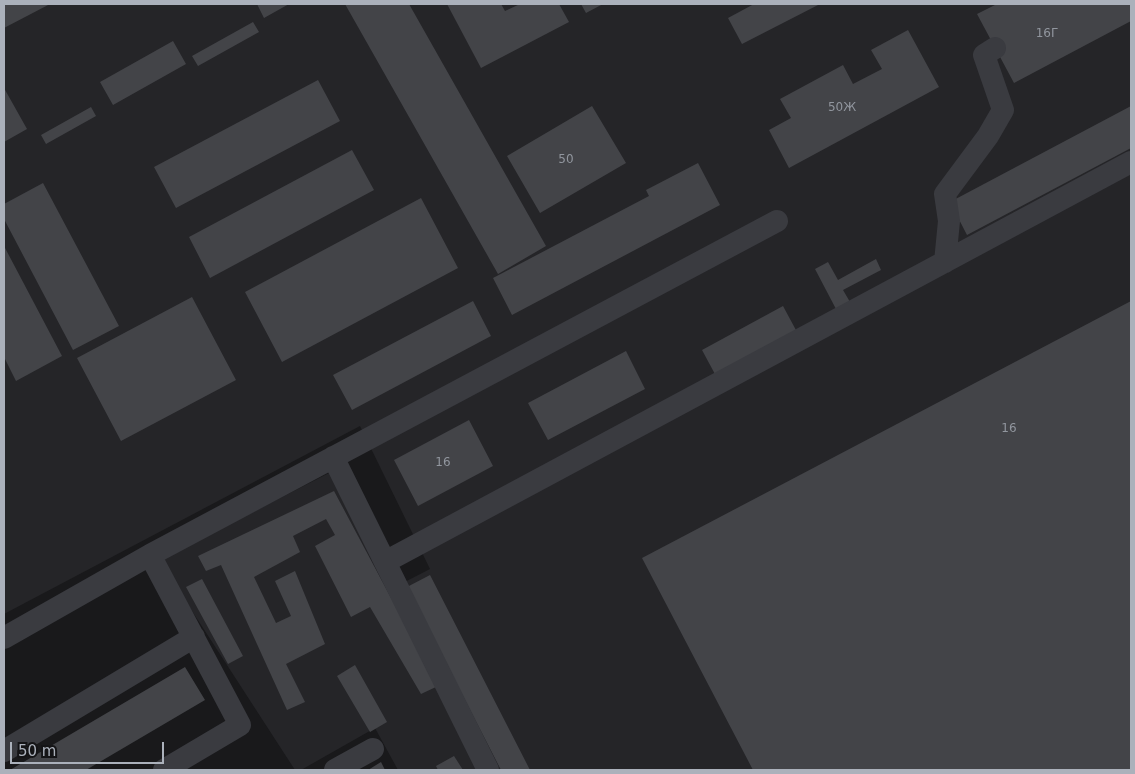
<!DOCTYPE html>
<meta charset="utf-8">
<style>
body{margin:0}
#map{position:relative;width:1135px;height:774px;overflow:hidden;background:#19191b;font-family:"DejaVu Sans",sans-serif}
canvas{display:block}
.frame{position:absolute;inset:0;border:5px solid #abb1bb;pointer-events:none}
.scale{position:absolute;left:10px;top:742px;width:154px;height:22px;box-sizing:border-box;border:2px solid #abb1bb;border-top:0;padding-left:6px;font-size:15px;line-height:18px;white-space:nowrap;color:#abb1bb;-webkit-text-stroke:4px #141416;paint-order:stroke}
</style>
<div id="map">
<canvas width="1135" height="774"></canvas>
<div class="frame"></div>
<div class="scale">50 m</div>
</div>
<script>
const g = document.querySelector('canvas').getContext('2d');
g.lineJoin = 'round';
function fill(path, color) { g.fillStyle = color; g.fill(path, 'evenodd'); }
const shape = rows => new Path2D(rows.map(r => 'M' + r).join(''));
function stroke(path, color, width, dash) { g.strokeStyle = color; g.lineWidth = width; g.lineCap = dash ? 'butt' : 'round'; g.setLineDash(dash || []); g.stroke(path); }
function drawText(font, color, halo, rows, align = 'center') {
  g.font = font + ' "DejaVu Sans",sans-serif'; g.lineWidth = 4; g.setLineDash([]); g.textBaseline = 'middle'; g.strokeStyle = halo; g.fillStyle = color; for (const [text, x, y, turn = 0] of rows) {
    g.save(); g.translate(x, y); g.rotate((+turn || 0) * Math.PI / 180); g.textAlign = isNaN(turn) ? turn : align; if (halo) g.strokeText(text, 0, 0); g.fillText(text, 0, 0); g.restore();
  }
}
fill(shape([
 [4,4,1131,4,1131,770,398,770,375,728,301,770,295,770,159,560,331,472,393,588,430,569,360,426,4,614]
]), '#252528');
fill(shape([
 [4,4,50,4,4,28],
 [257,4,289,4,264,18],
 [345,4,409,4,546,246,498,274],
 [447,4,501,4,505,11,520,4,559,4,569,22,481,68],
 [581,4,603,4,586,13],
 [754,4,820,4,742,44,728,18],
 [997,4,1131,4,1131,21,1014,83,977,14],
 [253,22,259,32,198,66,192,56],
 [908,30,939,87,789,168,769,130,791,118,780,99,843,65,853,84,882,69,871,50],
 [173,41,186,64,113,105,100,82],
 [318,80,340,121,176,208,154,167],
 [4,88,27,129,4,142],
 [592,106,626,163,540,213,507,156],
 [1131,106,1131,148,967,235,950,202],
 [91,107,96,116,46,144,41,135],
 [352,150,374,190,210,278,189,237],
 [698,163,720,205,512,315,493,278,649,196,646,190],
 [43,183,119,326,73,350,4,219,4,204],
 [421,198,458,268,282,362,245,292],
 [4,246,62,356,16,381,4,357],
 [876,259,881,270,843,290,850,302,836,309,815,269,828,262,838,280],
 [192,297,236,380,121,441,77,358],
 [473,301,491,336,352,410,333,375],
 [1131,301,1131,770,753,770,642,558],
 [783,306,797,332,716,376,702,350],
 [626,351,645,389,548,440,528,403],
 [469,420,493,466,418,506,394,460],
 [334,491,438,686,421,694,370,607,351,617,315,546,335,535,326,519,293,536,300,552,254,577,276,623,291,616,275,581,295,571,325,644,286,664,305,702,287,710,221,565,206,571,198,556],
 [430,575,530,770,501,770,407,587],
 [202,579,243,656,228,664,186,587],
 [355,665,387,722,370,732,337,676],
 [185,667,205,700,86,770,10,770],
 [454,756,463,770,438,770,436,766],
 [381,762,385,770,368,770]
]), '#434448');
stroke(shape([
 [945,262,949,221,945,194,988,136,1003,110,984,55,995,48],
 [333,457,488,770],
 [150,555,240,725,164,770],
 [385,562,1131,162],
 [4,638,150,555,777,221],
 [4,751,194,637],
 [335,770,373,749]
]), '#3a3b40', 22);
drawText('12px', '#91969e', null, [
 ["16Г",1047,34],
 ["50Ж",842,108],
 ["50",566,160],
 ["16",1009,429],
 ["16",443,463]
]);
</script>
